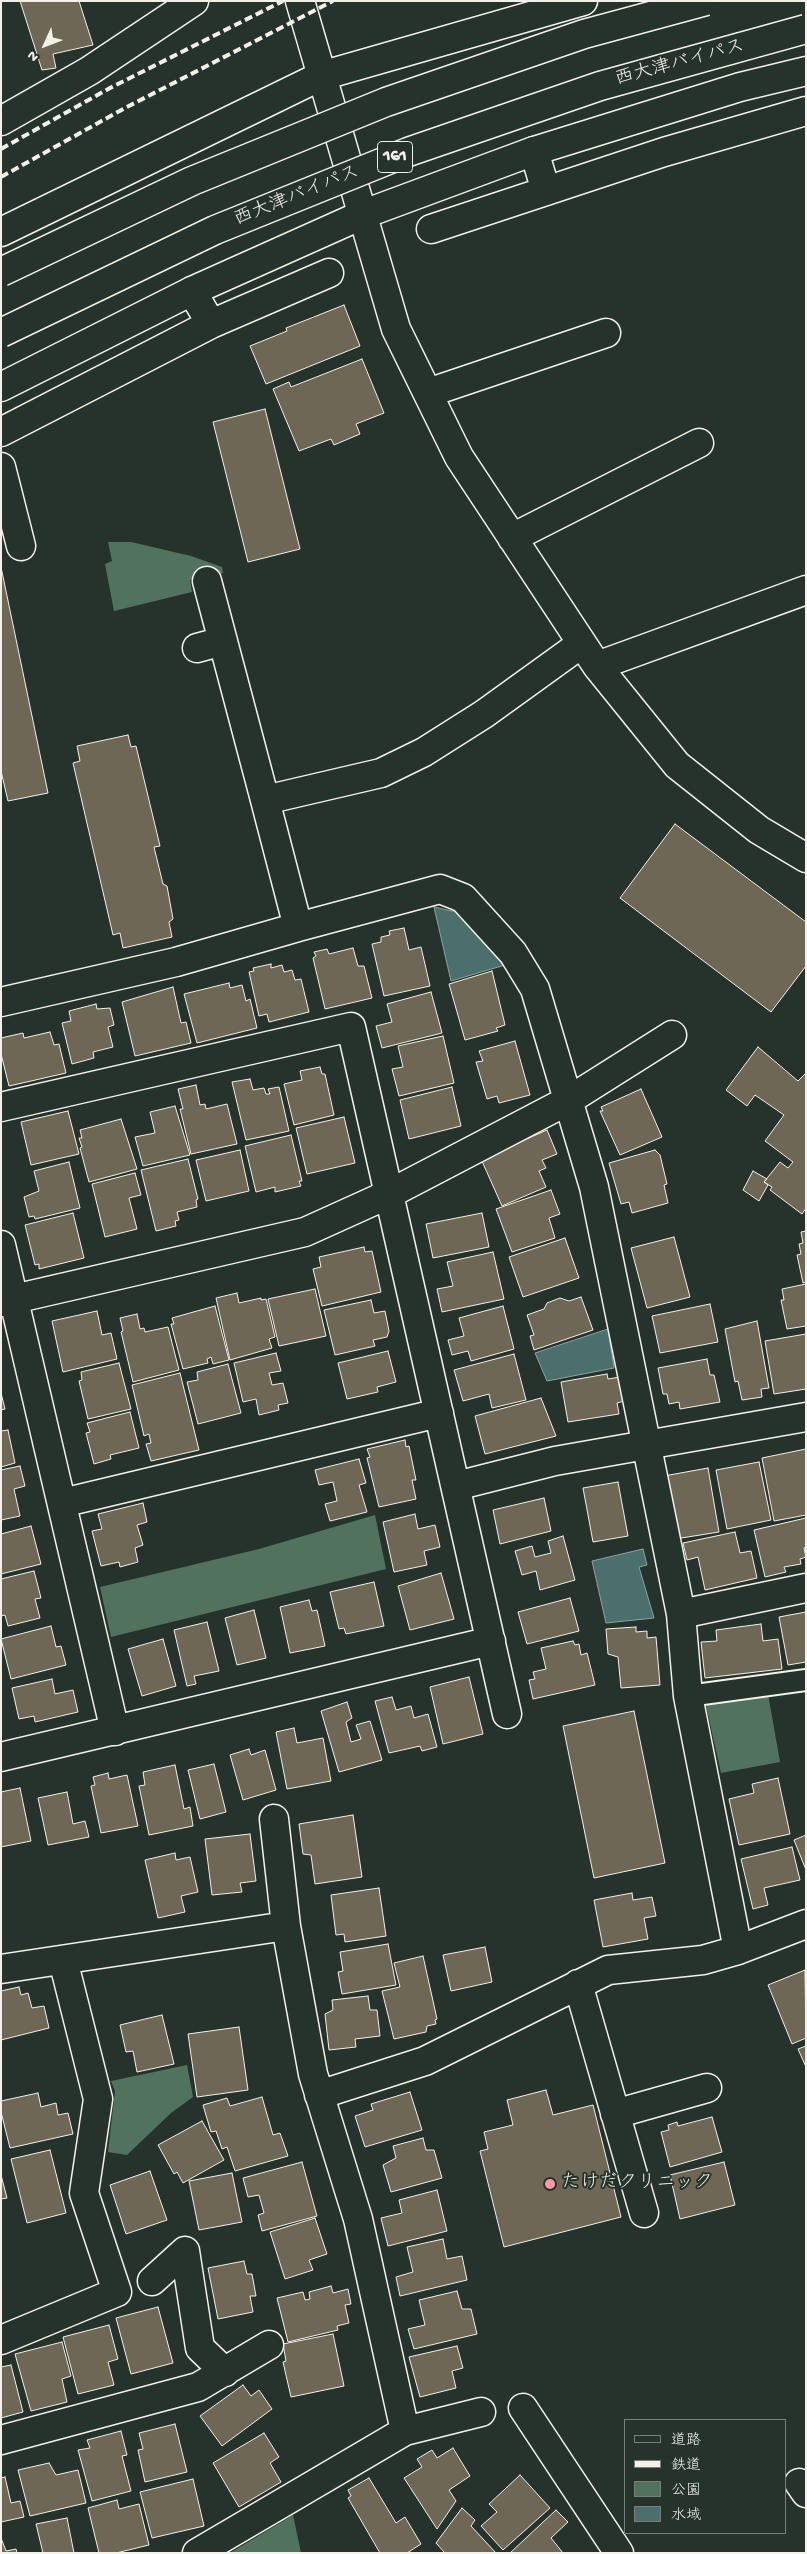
<!DOCTYPE html>
<meta charset="utf-8">
<style>
body{margin:0}
#map{position:relative;width:807px;height:2554px;overflow:hidden;background:#26332d;font-family:"Gochi Hand","Klee One",sans-serif}
canvas{display:block}
.frame{position:absolute;inset:0;border:2px solid #f4f1e8;pointer-events:none}
.legend{position:absolute;left:624px;top:2419px;width:162px;height:115px;box-sizing:border-box;background:#26332d;border:1px solid #787f78;margin:0;padding:6px 9px;list-style:none;font-size:15px;color:#f4f1e8}
.legend li{display:flex;align-items:center;gap:10px;height:25px}
.legend b{width:25px;border:1px solid #787f78}
.north{position:absolute;left:20px;top:20px;width:50px;height:50px;-webkit-text-stroke:4px #26332d;paint-order:stroke;rotate:227deg;font-size:14px;font-weight:700;line-height:20px;text-align:center;color:#f4f1e8}
.north::after{content:'';display:block;margin:auto;width:18px;height:22px;background:#f4f1e8;clip-path:polygon(50% 0,100% 100%,50% 72%,0 100%)}
</style>
<div id="map">
<canvas width="807" height="2554"></canvas>
<div class="frame"></div>
<ul class="legend">
<li><b style="height:6px;background:#26332d"></b>道路</li>
<li><b style="height:6px;background:#f4f1e8"></b>鉄道</li>
<li><b style="height:14px;background:#51735e"></b>公園</li>
<li><b style="height:14px;background:#4a6f6d"></b>水域</li>
</ul>
<div class="north">N</div>
</div>
<script>
const g = document.querySelector('canvas').getContext('2d');
g.lineJoin = 'round';
function fill(path, color) { g.fillStyle = color; g.fill(path, 'evenodd'); }
const shape = rows => new Path2D(rows.map(r => 'M' + r).join(''));
function stroke(path, color, width, dash) { g.strokeStyle = color; g.lineWidth = width; g.lineCap = dash ? 'butt' : 'round'; g.setLineDash(dash || []); g.stroke(path); }
function drawText(font, color, halo, rows, align = 'center') {
  g.font = font + ' "Gochi Hand","Klee One",sans-serif'; g.lineWidth = 4; g.setLineDash([]); g.textBaseline = 'middle'; g.strokeStyle = halo; g.fillStyle = color; for (const [text, x, y, turn = 0] of rows) {
    g.save(); g.translate(x, y); g.rotate((+turn || 0) * Math.PI / 180); g.textAlign = isNaN(turn) ? turn : align; if (halo) g.strokeText(text, 0, 0); g.fillText(text, 0, 0); g.restore();
  }
}
fill(shape([
 [108,542,131,542,191,556,222,567,223,573,190,580,192,592,114,611,105,564,112,561],
 [375,1515,386,1569,111,1637,100,1587,259,1549],
 [768,1694,780,1762,721,1773,705,1701],
 [187,2065,193,2097,171,2113,127,2155,108,2152,115,2091,111,2081],
 [293,2515,301,2553,230,2553]
]), '#51735e');
const water = shape([
 [434,907,456,912,505,965,451,981,434,907],
 [608,1329,614,1368,547,1381,535,1353,608,1329],
 [643,1549,647,1565,639,1567,654,1618,606,1623,592,1561,643,1549]
]);
fill(water, '#4a6f6d');
stroke(water, '#8ea39e', 1);
const building = shape([
 [20,1,79,1,93,45,53,54,56,68,42,70,20,1],
 [344,305,360,346,266,384,250,346,287,331,286,328,344,305],
 [362,359,384,413,356,424,360,434,334,445,331,439,299,451,273,389,289,382,291,387,362,359],
 [265,409,300,549,248,562,213,422,265,409],
 [1,567,48,793,8,801,1,771,1,567],
 [128,735,131,747,136,746,160,846,154,847,163,884,167,886,173,919,169,922,172,937,123,948,120,933,113,935,73,763,80,761,77,746,128,735],
 [675,824,806,922,806,966,771,1012,620,898,675,824],
 [404,928,409,950,421,947,430,986,384,996,372,944,381,942,381,937,390,935,389,931,404,928],
 [353,948,358,966,364,966,372,998,325,1009,313,958,316,956,314,952,327,949,329,954,353,948],
 [271,964,271,968,282,965,284,972,292,970,295,980,301,979,309,1012,269,1022,267,1014,259,1016,249,972,254,971,253,968,271,964],
 [492,971,505,1025,496,1028,498,1031,465,1040,449,984,492,971],
 [229,983,230,988,242,985,246,1001,250,999,257,1028,197,1043,184,994,229,983],
 [173,987,181,1023,186,1022,191,1043,135,1056,122,1002,173,987],
 [431,992,442,1033,382,1048,376,1026,392,1022,387,1004,431,992],
 [96,1004,97,1009,110,1008,114,1025,108,1027,113,1047,93,1052,94,1058,72,1064,62,1023,71,1021,69,1011,96,1004],
 [50,1032,54,1045,59,1044,66,1073,9,1086,1,1054,1,1038,23,1033,24,1038,50,1032],
 [443,1036,454,1083,399,1096,392,1069,403,1067,398,1046,443,1036],
 [515,1041,530,1095,499,1103,497,1096,487,1099,476,1062,483,1061,479,1051,515,1041],
 [758,1047,798,1081,806,1073,806,1208,802,1214,770,1190,772,1187,764,1182,780,1162,788,1168,793,1162,765,1141,784,1115,755,1095,747,1106,726,1090,758,1047],
 [320,1067,322,1074,325,1074,334,1115,294,1125,284,1084,302,1080,300,1071,320,1067],
 [250,1079,253,1090,264,1088,266,1094,270,1094,268,1089,279,1087,289,1131,246,1140,232,1082,250,1079],
 [196,1085,200,1105,205,1104,206,1109,227,1104,237,1144,191,1154,180,1109,183,1109,178,1089,196,1085],
 [452,1087,461,1126,409,1139,400,1100,452,1087],
 [641,1089,662,1137,620,1155,600,1111,603,1111,601,1107,641,1089],
 [175,1106,190,1155,143,1166,135,1137,155,1133,150,1112,175,1106],
 [68,1111,79,1154,31,1165,21,1122,68,1111],
 [344,1117,355,1163,307,1174,296,1128,344,1117],
 [121,1119,137,1169,89,1182,80,1148,82,1147,79,1138,82,1138,80,1130,121,1119],
 [547,1130,557,1154,542,1160,546,1168,539,1171,546,1187,502,1206,481,1159,547,1130],
 [291,1135,302,1181,299,1181,301,1186,275,1192,275,1187,256,1192,245,1146,291,1135],
 [240,1150,249,1191,206,1201,196,1160,240,1150],
 [655,1150,660,1155,667,1184,664,1185,668,1203,632,1213,629,1202,621,1204,609,1163,655,1150],
 [188,1159,198,1199,196,1200,197,1207,177,1212,179,1220,175,1221,176,1226,156,1231,141,1170,188,1159],
 [69,1162,80,1208,35,1219,34,1216,29,1217,24,1197,39,1191,34,1171,69,1162],
 [753,1171,767,1179,764,1182,768,1185,759,1201,743,1190,753,1171],
 [135,1173,141,1195,129,1198,137,1229,105,1237,92,1184,135,1173],
 [551,1190,560,1214,549,1218,555,1238,512,1252,496,1209,551,1190],
 [73,1213,84,1258,39,1269,39,1264,35,1265,25,1225,73,1213],
 [482,1213,489,1247,433,1258,426,1224,482,1213],
 [806,1231,806,1282,803,1283,797,1255,801,1254,799,1244,803,1243,801,1232,806,1231],
 [674,1237,690,1297,647,1308,631,1248,674,1237],
 [565,1238,579,1278,523,1297,509,1257,565,1238],
 [364,1247,365,1252,372,1251,381,1292,322,1306,313,1269,321,1267,319,1257,364,1247],
 [493,1252,504,1299,442,1312,437,1289,453,1286,447,1262,493,1252],
 [806,1284,806,1326,787,1329,781,1300,784,1300,782,1289,806,1284],
 [315,1289,326,1336,279,1346,268,1299,315,1289],
 [237,1293,239,1303,261,1298,261,1300,266,1299,275,1337,269,1339,272,1348,230,1360,216,1298,237,1293],
 [581,1297,593,1330,534,1350,530,1336,534,1335,527,1315,544,1309,547,1303,560,1298,569,1301,581,1297],
 [371,1300,374,1313,385,1311,389,1331,387,1337,373,1340,375,1346,335,1355,324,1310,371,1300],
 [710,1304,718,1342,660,1353,652,1316,710,1304],
 [215,1306,229,1360,213,1364,211,1357,207,1359,208,1363,183,1369,171,1324,174,1324,172,1318,215,1306],
 [503,1306,514,1349,471,1361,468,1351,452,1355,448,1340,464,1336,459,1318,503,1306],
 [97,1311,102,1335,111,1333,117,1359,63,1372,52,1321,97,1311],
 [137,1314,140,1329,144,1328,145,1332,168,1327,179,1370,133,1382,121,1332,123,1331,120,1318,137,1314],
 [757,1321,769,1388,761,1389,762,1397,742,1400,738,1381,735,1382,725,1329,757,1321],
 [806,1334,806,1389,774,1394,765,1341,806,1334],
 [388,1351,396,1382,377,1387,378,1392,347,1399,338,1363,388,1351],
 [276,1353,281,1371,269,1373,272,1385,283,1383,288,1403,278,1405,279,1410,259,1415,256,1399,243,1402,234,1363,276,1353],
 [514,1354,526,1400,492,1408,489,1394,463,1401,454,1370,514,1354],
 [707,1359,710,1375,714,1375,720,1402,680,1409,679,1402,669,1404,667,1394,663,1394,658,1368,707,1359],
 [119,1363,131,1409,88,1419,79,1381,82,1380,81,1372,119,1363],
 [228,1364,241,1413,198,1424,187,1382,198,1380,197,1372,228,1364],
 [180,1373,199,1450,151,1461,146,1444,151,1443,149,1434,144,1436,132,1385,180,1373],
 [607,1374,608,1379,620,1377,624,1401,617,1403,619,1414,568,1422,561,1382,607,1374],
 [1,1393,5,1409,1,1410,1,1393],
 [541,1398,556,1436,485,1454,475,1416,541,1398],
 [130,1412,139,1448,110,1455,111,1459,94,1464,86,1433,90,1432,87,1423,130,1412],
 [8,1430,15,1463,1,1467,1,1431,8,1430],
 [405,1440,406,1447,409,1446,416,1480,412,1480,416,1499,379,1507,367,1458,370,1457,367,1449,405,1440],
 [806,1449,806,1515,774,1521,762,1458,806,1449],
 [359,1459,366,1483,359,1485,367,1512,330,1521,325,1504,337,1501,333,1482,319,1485,315,1470,359,1459],
 [759,1462,771,1520,727,1529,716,1470,759,1462],
 [20,1466,25,1486,14,1489,20,1516,1,1520,1,1470,20,1466],
 [708,1468,719,1532,675,1539,664,1476,708,1468],
 [618,1482,628,1536,593,1542,583,1488,618,1482],
 [544,1498,551,1531,500,1544,493,1510,544,1498],
 [143,1503,147,1522,137,1525,143,1545,135,1548,138,1562,120,1567,119,1562,101,1566,92,1531,102,1529,98,1514,143,1503],
 [415,1514,418,1529,435,1525,440,1547,424,1551,427,1565,394,1572,383,1522,415,1514],
 [806,1518,806,1547,804,1548,806,1557,800,1559,801,1564,784,1567,786,1572,765,1577,754,1530,806,1518],
 [31,1526,41,1564,1,1574,1,1534,31,1526],
 [735,1532,740,1553,751,1551,757,1578,705,1590,698,1557,687,1560,683,1543,735,1532],
 [563,1536,575,1580,540,1590,536,1571,522,1575,515,1551,532,1546,535,1557,551,1553,548,1541,563,1536],
 [34,1571,41,1598,35,1599,40,1618,8,1626,5,1615,1,1616,1,1579,34,1571],
 [441,1573,454,1619,410,1630,398,1586,441,1573],
 [374,1582,384,1626,346,1634,344,1628,339,1629,330,1592,374,1582],
 [570,1598,579,1631,527,1644,518,1612,570,1598],
 [309,1600,312,1611,317,1610,325,1646,290,1653,280,1607,309,1600],
 [254,1610,266,1658,237,1665,225,1618,254,1610],
 [806,1612,806,1662,788,1665,779,1617,806,1612],
 [207,1622,219,1671,194,1676,196,1684,187,1686,174,1630,207,1622],
 [761,1624,763,1641,778,1639,782,1669,705,1678,701,1642,717,1641,716,1630,761,1624],
 [51,1626,56,1647,61,1646,66,1665,11,1679,1,1639,51,1626],
 [636,1627,636,1632,647,1631,647,1638,656,1637,660,1685,621,1688,618,1657,608,1654,606,1629,636,1627],
 [163,1639,176,1686,142,1696,128,1649,163,1639],
 [573,1641,575,1645,579,1644,581,1655,587,1653,595,1685,533,1699,529,1680,535,1679,533,1672,546,1669,541,1648,573,1641],
 [469,1677,483,1734,443,1744,430,1687,469,1677],
 [52,1679,55,1694,73,1690,78,1712,35,1722,34,1716,19,1719,12,1688,52,1679],
 [392,1697,396,1710,411,1706,414,1718,428,1714,437,1747,422,1751,420,1746,389,1753,375,1701,392,1697],
 [347,1702,352,1718,346,1722,351,1742,361,1739,356,1725,370,1721,382,1760,339,1772,321,1711,347,1702],
 [634,1711,665,1863,594,1878,563,1726,634,1711],
 [294,1728,297,1743,323,1738,331,1781,287,1789,276,1732,294,1728],
 [249,1749,251,1755,265,1750,276,1790,243,1800,230,1755,249,1749],
 [214,1764,226,1812,200,1819,188,1770,214,1764],
 [175,1765,184,1809,190,1807,193,1826,149,1835,139,1786,145,1785,143,1772,175,1765],
 [108,1773,109,1779,127,1775,138,1826,101,1833,91,1786,95,1785,93,1777,108,1773],
 [778,1778,790,1834,739,1845,729,1799,754,1793,752,1784,778,1778],
 [20,1788,31,1841,1,1847,1,1792,20,1788],
 [67,1792,73,1824,85,1821,89,1837,48,1845,38,1798,67,1792],
 [353,1815,362,1877,315,1884,311,1855,303,1854,299,1824,353,1815],
 [250,1834,256,1881,240,1883,242,1892,212,1895,205,1839,250,1834],
 [806,1835,806,1870,794,1840,806,1835],
 [792,1847,800,1880,764,1888,768,1905,753,1909,741,1859,792,1847],
 [175,1853,176,1860,190,1857,198,1892,181,1896,185,1912,158,1918,145,1860,175,1853],
 [379,1888,386,1936,345,1942,344,1934,336,1935,331,1895,379,1888],
 [632,1893,633,1900,652,1897,656,1916,644,1918,648,1939,603,1947,594,1900,632,1893],
 [388,1944,396,1985,342,1994,338,1972,343,1971,340,1952,388,1944],
 [485,1947,492,1982,451,1991,443,1955,485,1947],
 [423,1956,437,2019,435,2020,436,2024,427,2026,426,2032,394,2039,382,1991,400,1987,394,1963,423,1956],
 [805,1970,806,2038,792,2044,768,1985,805,1970],
 [19,1987,21,1995,28,1993,32,2008,44,2006,49,2028,1,2040,1,1991,19,1987],
 [368,1996,370,2010,377,2010,380,2036,355,2039,356,2047,329,2050,325,2014,333,2010,332,2000,368,1996],
 [162,2015,174,2064,137,2072,133,2051,126,2052,120,2025,162,2015],
 [239,2027,248,2090,197,2097,188,2034,239,2027],
 [806,2046,806,2067,798,2049,806,2046],
 [546,2090,553,2115,593,2105,621,2217,504,2247,480,2151,488,2149,484,2132,513,2125,507,2100,546,2090],
 [410,2092,422,2130,365,2147,355,2116,373,2110,371,2104,410,2092],
 [38,2093,41,2107,56,2103,58,2115,68,2113,73,2134,10,2148,1,2112,1,2101,38,2093],
 [262,2097,273,2135,280,2133,288,2156,235,2171,227,2147,222,2149,216,2131,211,2132,203,2105,227,2098,230,2106,262,2097],
 [712,2117,722,2152,670,2167,661,2132,669,2130,668,2125,677,2122,678,2126,712,2117],
 [202,2121,224,2160,183,2183,177,2172,174,2174,158,2145,202,2121],
 [423,2138,426,2150,434,2150,442,2178,391,2192,383,2165,396,2158,393,2146,423,2138],
 [50,2150,66,2213,27,2223,11,2159,50,2150],
 [302,2162,317,2216,262,2231,258,2215,264,2213,259,2195,248,2197,243,2178,302,2162],
 [724,2162,735,2205,680,2219,670,2175,724,2162],
 [150,2171,167,2220,126,2234,110,2185,150,2171],
 [232,2173,242,2222,199,2230,189,2181,232,2173],
 [1,2175,7,2198,1,2199,1,2175],
 [437,2190,447,2231,388,2246,381,2218,402,2213,399,2200,437,2190],
 [315,2218,327,2254,309,2260,313,2270,285,2279,270,2232,315,2218],
 [443,2239,447,2259,462,2256,467,2280,400,2296,396,2277,413,2272,407,2247,443,2239],
 [244,2261,247,2274,252,2274,256,2296,250,2296,253,2312,218,2319,208,2268,244,2261],
 [331,2286,333,2293,348,2289,351,2304,345,2305,349,2323,337,2326,338,2330,288,2342,277,2298,303,2292,305,2300,310,2299,309,2292,331,2286],
 [457,2291,462,2309,471,2309,477,2334,414,2349,408,2329,425,2325,419,2300,457,2291],
 [158,2307,173,2363,131,2374,116,2318,158,2307],
 [109,2325,118,2359,108,2362,114,2385,78,2394,63,2337,109,2325],
 [333,2334,344,2386,291,2397,283,2362,286,2361,283,2344,333,2334],
 [62,2342,71,2376,62,2379,67,2402,31,2411,15,2354,62,2342],
 [457,2346,463,2368,452,2371,456,2388,420,2397,409,2357,457,2346],
 [11,2365,23,2412,1,2418,1,2367,11,2365],
 [243,2385,251,2396,259,2390,272,2409,222,2446,200,2416,243,2385],
 [175,2424,187,2472,145,2482,138,2450,143,2449,139,2433,175,2424],
 [121,2431,127,2455,122,2456,131,2491,92,2501,78,2450,90,2448,87,2440,121,2431],
 [264,2433,279,2457,270,2463,281,2482,239,2507,213,2463,264,2433],
 [453,2448,470,2476,449,2490,456,2501,437,2529,404,2478,422,2467,417,2459,432,2450,437,2458,453,2448],
 [49,2463,56,2475,78,2470,86,2503,30,2516,18,2470,49,2463],
 [520,2475,550,2508,503,2550,481,2526,497,2512,489,2504,520,2475],
 [5,2477,11,2503,20,2501,24,2517,1,2522,1,2478,5,2477],
 [369,2478,396,2523,405,2517,421,2544,407,2553,380,2553,348,2498,351,2496,348,2490,369,2478],
 [193,2479,204,2526,152,2538,140,2492,193,2479],
 [117,2500,119,2509,139,2504,149,2545,116,2553,99,2553,88,2508,117,2500],
 [462,2508,475,2520,471,2526,496,2553,445,2553,436,2543,462,2508],
 [556,2510,568,2522,551,2538,563,2553,510,2553,556,2510],
 [67,2518,74,2553,43,2553,36,2524,67,2518],
 [1,2538,6,2551,16,2549,17,2553,1,2553,1,2538]
]);
fill(building, '#6e6756');
stroke(building, '#f4f1e8', 1);
const service = shape([
 [688,1696,806,1680]
]);
const minor = shape([
 [300,1,396,329,459,457,597,666,677,765,759,830,806,858],
 [1,121,89,71,194,1],
 [534,151,546,191],
 [431,229,664,152,806,111],
 [211,324,329,273],
 [428,393,606,333],
 [1,432,211,324,192,291],
 [1,467,21,546],
 [512,538,699,443],
 [207,581,265,800,381,773,424,752,484,714,581,644],
 [197,648,223,641],
 [597,666,806,590],
 [298,927,440,889,463,898,513,953,535,989,594,1187,681,1614,688,1696,738,1950],
 [1,1002,176,962,298,927,265,800],
 [1,1107,351,1027,507,1714],
 [1,1245,115,1731],
 [1,1302,305,1232,389,1194,569,1100,672,1035],
 [456,1486,555,1461,806,1417],
 [62,1503,439,1413],
 [681,1614,806,1588],
 [1,1757,491,1641],
 [274,1819,286,1926,313,2074,358,2219,405,2431],
 [1,1969,286,1926],
 [578,1984,644,2213],
 [319,2095,425,2061,608,1970,703,1960,738,1950,806,1924],
 [615,2114,707,2088],
 [185,2251,200,2348,225,2372],
 [152,2281,185,2251],
 [1,2340,117,2292,84,2193,98,2099,63,1960],
 [523,2408,619,2553],
 [1,2440,198,2387,269,2345],
 [799,2483,806,2493],
 [197,2553,405,2431,481,2412]
]);
const tertiary = shape([
 [1,232,321,76,583,1],
 [1,387,192,291,364,214,534,151,740,87,806,71]
]);
stroke(service, '#f4f1e8', 24);
stroke(minor, '#f4f1e8', 31);
stroke(tertiary, '#f4f1e8', 31);
stroke(service, '#26332d', 20);
stroke(minor, '#26332d', 28);
stroke(tertiary, '#26332d', 28);
stroke(shape([
 [1,149,110,88,283,1],
 [1,177,125,108,333,1]
]), '#f4f1e8', 4, [8, 4]);
const motorwayBridge = shape([
 [1,272,192,181,386,102,584,34,706,1],
 [1,333,215,230,408,152,600,86,806,29]
]);
stroke(motorwayBridge, '#f4f1e8', 31, []);
stroke(motorwayBridge, '#26332d', 28);
for (const [x, y, r, color] of [
 [550,2184,6,"#ff9aa2"]
]) { const dot = new Path2D(); dot.arc(x, y, r, 0, 2 * Math.PI); g.fillStyle = color; g.fill(dot); stroke(dot, '#26332d', 2); }
for (const [x, y, w] of [
 [395,157,35]
]) { const box = new Path2D(); box.roundRect(x - w / 2, y - 15.5, w, 31, 4); g.fillStyle = '#26332d'; g.fill(box); stroke(box, '#f4f1e8', 1); }
drawText('bold 18px', '#f4f1e8', null, [
 ["161",395,157]
]);
drawText('19px', '#f4f1e8', '#26332d', [
 ["西大津バイパス",680,64,-15],
 ["西大津バイパス",297,197,-22]
]);
drawText('19px', '#f4f1e8', '#26332d', [
 ["たけだクリニック",561,2184]
], 'left');
</script>
